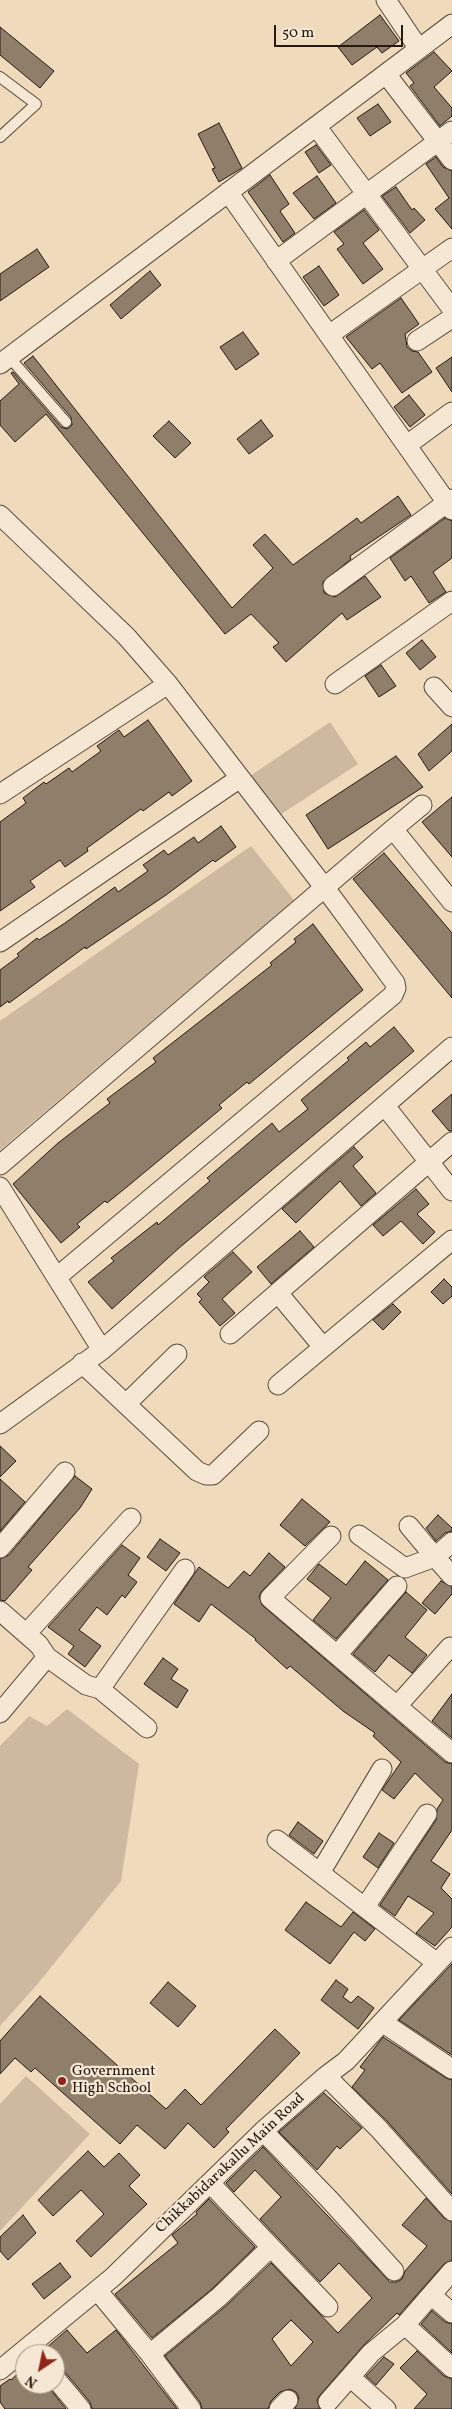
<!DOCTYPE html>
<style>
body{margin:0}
#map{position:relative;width:452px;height:2409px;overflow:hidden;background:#f0dabc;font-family:Vollkorn,serif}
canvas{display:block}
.north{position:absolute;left:15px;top:2344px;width:50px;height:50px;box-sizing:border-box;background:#f5e7d3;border:1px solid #a29586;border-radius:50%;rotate:214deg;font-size:14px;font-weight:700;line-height:20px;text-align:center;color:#251a12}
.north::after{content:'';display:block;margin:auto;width:18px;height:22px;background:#8f2418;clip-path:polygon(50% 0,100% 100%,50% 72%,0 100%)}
.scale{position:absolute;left:274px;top:25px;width:129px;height:22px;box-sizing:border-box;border:2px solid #251a12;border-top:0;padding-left:6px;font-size:15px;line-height:18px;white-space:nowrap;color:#251a12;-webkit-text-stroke:4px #f5e7d3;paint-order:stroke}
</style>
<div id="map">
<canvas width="452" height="2409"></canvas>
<div class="north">N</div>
<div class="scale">50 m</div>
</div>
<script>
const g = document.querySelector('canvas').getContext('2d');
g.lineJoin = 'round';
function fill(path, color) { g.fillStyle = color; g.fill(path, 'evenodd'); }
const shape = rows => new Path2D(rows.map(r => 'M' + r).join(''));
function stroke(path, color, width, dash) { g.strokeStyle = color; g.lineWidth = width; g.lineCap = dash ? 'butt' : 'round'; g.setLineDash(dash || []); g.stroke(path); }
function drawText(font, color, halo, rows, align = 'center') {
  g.font = font + ' Vollkorn,serif'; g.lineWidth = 4.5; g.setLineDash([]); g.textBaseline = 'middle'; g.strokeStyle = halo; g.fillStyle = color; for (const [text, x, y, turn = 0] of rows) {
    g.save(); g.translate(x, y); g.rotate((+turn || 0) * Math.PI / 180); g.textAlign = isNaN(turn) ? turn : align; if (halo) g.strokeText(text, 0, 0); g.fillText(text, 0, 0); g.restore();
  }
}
fill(shape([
 [330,722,358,764,277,817,250,776],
 [251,846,294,900,0,1150,0,1021],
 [67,1709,139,1764,121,1881,35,1987,0,2026,0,1746,29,1716,47,1726],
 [26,2076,90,2134,0,2231,0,2104]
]), '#cdb99f');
const building = shape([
 [380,15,399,41,382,53,377,47,352,65,338,47,380,15],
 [0,27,54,71,40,88,0,55,0,27],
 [434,52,452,71,434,87,452,108,452,116,440,126,410,86,414,83,406,73,434,52],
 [378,104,391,122,370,136,357,118,378,104],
 [219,123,242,168,219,182,212,169,215,168,198,134,219,123],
 [316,145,331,165,319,173,305,152,316,145],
 [436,157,443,167,452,171,452,229,435,209,449,198,426,164,436,157],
 [270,175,289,204,280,211,295,233,283,242,248,192,270,175],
 [317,176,336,203,314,219,293,193,317,176],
 [396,187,412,210,414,208,425,220,410,233,382,196,396,187],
 [364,210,379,230,363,243,383,269,363,284,337,249,344,244,334,232,364,210],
 [37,249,49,267,0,301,0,274,37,249],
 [319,266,339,295,324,306,303,277,319,266],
 [150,271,161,285,121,319,110,305,150,271],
 [401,298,419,324,405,334,407,347,412,351,418,352,432,372,402,393,380,363,372,369,346,337,401,298],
 [243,332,259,354,236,370,220,347,243,332],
 [33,356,232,608,273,568,253,545,265,534,293,565,357,518,361,523,398,496,411,515,350,556,351,559,323,582,324,593,335,597,365,576,381,597,347,620,342,613,286,662,273,647,279,643,251,614,225,634,46,414,15,442,0,425,0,401,19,384,11,373,13,372,61,427,67,429,72,425,71,417,24,363,33,356],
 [452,357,452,392,436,368,452,357],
 [409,395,425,415,410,427,394,407,409,395],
 [261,420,273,436,249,454,237,439,261,420],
 [169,421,191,443,175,458,153,436,169,421],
 [445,518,452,521,452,558,433,572,446,592,429,603,411,576,405,581,390,558,445,518],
 [422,640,436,657,420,670,406,653,422,640],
 [381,665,396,686,379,697,365,676,381,665],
 [148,720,192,781,172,796,169,792,143,811,141,809,87,848,88,851,65,867,60,860,30,881,35,887,0,911,0,822,26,803,23,798,44,782,46,784,69,768,72,772,101,751,97,746,119,730,124,737,148,720],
 [452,724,452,751,429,771,418,754,452,724],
 [396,756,423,787,328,849,306,815,396,756],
 [452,797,452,857,422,822,452,797],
 [221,826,236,847,215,862,213,860,166,895,86,949,85,947,9,1003,8,1001,0,1007,0,970,19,956,17,954,37,938,39,940,65,923,115,887,118,892,148,871,143,865,164,850,168,855,194,837,198,843,221,826],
 [384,853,452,933,452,998,353,879,384,853],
 [313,924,363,990,249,1084,247,1082,219,1105,222,1108,128,1186,107,1203,105,1201,77,1224,80,1227,61,1243,13,1184,58,1143,110,1103,107,1099,156,1062,153,1058,272,965,270,963,296,942,294,939,313,924],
 [394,1027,414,1051,179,1248,112,1309,88,1282,114,1261,111,1258,157,1222,158,1225,210,1181,207,1178,272,1123,279,1132,308,1109,301,1100,349,1060,347,1058,366,1042,370,1047,394,1027],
 [452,1094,452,1131,449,1131,432,1111,452,1094],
 [354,1147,363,1157,353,1166,376,1193,361,1206,340,1181,296,1223,282,1209,354,1147],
 [416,1189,429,1204,417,1214,435,1232,423,1244,401,1221,383,1236,373,1225,416,1189],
 [300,1231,314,1247,271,1284,257,1267,300,1231],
 [233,1252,252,1272,222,1299,235,1313,220,1326,199,1302,202,1299,197,1294,209,1282,204,1277,233,1252],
 [444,1279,452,1287,452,1296,443,1304,431,1292,444,1279],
 [393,1304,401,1312,383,1330,373,1320,393,1304],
 [0,1446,16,1461,0,1477,0,1446],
 [75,1476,92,1489,80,1508,28,1567,32,1570,5,1601,0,1600,0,1559,9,1555,75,1476],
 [0,1479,25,1502,0,1531,0,1479],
 [302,1499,330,1522,305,1546,280,1525,302,1499],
 [438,1515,452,1528,452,1531,445,1533,436,1541,426,1528,438,1515],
 [160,1539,180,1553,166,1571,147,1557,160,1539],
 [122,1545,140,1558,128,1575,137,1582,125,1598,122,1595,107,1615,97,1607,79,1630,101,1646,85,1667,68,1654,74,1646,48,1627,122,1545],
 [269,1553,285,1567,262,1591,259,1596,262,1605,445,1762,452,1764,452,1830,431,1861,450,1874,441,1888,452,1899,452,1927,435,1946,416,1933,434,1913,408,1896,395,1916,380,1905,436,1820,437,1809,443,1800,415,1773,394,1799,382,1790,401,1762,373,1736,375,1733,343,1711,290,1666,287,1669,255,1640,256,1639,211,1604,199,1622,174,1604,199,1567,228,1588,244,1571,250,1576,269,1553],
 [365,1561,388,1580,336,1639,313,1620,331,1598,307,1579,319,1564,346,1585,365,1561],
 [441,1581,452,1587,452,1594,435,1614,422,1603,441,1581],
 [406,1592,427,1610,405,1637,427,1655,412,1673,389,1655,375,1672,353,1654,406,1592],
 [163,1658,178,1669,171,1679,188,1690,177,1708,144,1684,163,1658],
 [452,1694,452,1738,432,1721,452,1694],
 [298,1822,323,1841,314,1854,289,1835,298,1822],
 [379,1833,394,1843,378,1868,363,1857,379,1833],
 [306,1902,341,1927,353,1912,375,1929,365,1941,354,1932,330,1964,285,1930,306,1902],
 [452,1964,452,2055,399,2020,452,1964],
 [336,1980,348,1989,343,1997,351,2003,358,1996,374,2008,358,2029,321,2000,336,1980],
 [168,1982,196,2006,178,2027,150,2003,168,1982],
 [40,1996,166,2109,185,2089,201,2105,275,2029,300,2053,226,2129,229,2132,214,2148,188,2123,165,2149,137,2125,120,2144,35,2068,31,2072,15,2058,0,2074,0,2041,40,1996],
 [383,2037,446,2078,452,2080,452,2194,387,2121,352,2087,365,2070,360,2067,383,2037],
 [324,2093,362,2128,340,2149,337,2146,317,2170,279,2132,324,2093],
 [263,2147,390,2282,397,2282,402,2279,405,2271,427,2246,402,2225,426,2198,444,2218,452,2222,452,2260,444,2264,399,2315,397,2313,363,2346,320,2395,317,2400,320,2409,295,2409,299,2398,296,2392,290,2389,280,2392,271,2401,268,2409,202,2409,200,2402,165,2356,227,2305,271,2263,338,2333,372,2298,339,2263,320,2282,260,2219,281,2197,255,2170,234,2192,226,2183,263,2147],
 [291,2320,313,2342,291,2366,272,2339,291,2320],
 [88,2151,104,2167,119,2153,140,2175,129,2186,147,2204,91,2257,76,2241,104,2214,81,2190,53,2216,38,2200,88,2151],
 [209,2199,255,2247,212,2289,152,2338,115,2294,178,2243,172,2235,197,2214,196,2212,209,2199],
 [23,2215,36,2233,8,2260,0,2251,0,2237,23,2215],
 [60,2263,71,2277,44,2299,32,2284,60,2263],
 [432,2311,445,2322,452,2324,452,2353,421,2324,432,2311],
 [67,2330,87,2353,116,2330,177,2409,92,2409,90,2402,64,2371,55,2367,55,2354,51,2354,46,2348,67,2330],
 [417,2351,444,2376,452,2379,452,2409,414,2409,427,2394,400,2368,417,2351],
 [384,2357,394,2364,376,2385,366,2376,384,2357],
 [25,2367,25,2384,46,2384,66,2409,5,2409,0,2402,0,2386,10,2379,11,2380,25,2367]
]);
fill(building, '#8f7e6a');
stroke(building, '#251a12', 1);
const lane = shape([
 [0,77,36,104,0,137],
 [9,357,66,422]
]);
const street = shape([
 [386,0,419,49],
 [386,74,452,160],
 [316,126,452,309],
 [228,192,452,510],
 [276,261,452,131],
 [329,335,452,248],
 [417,341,452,318],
 [0,364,452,24],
 [407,445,452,412],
 [0,515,126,636,168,684],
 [333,586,452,499],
 [335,684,452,601],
 [434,687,452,707],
 [0,794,168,684,334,900,395,983,396,988,393,995,57,1277],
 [393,829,422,805],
 [0,942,240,778],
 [385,1106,452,1191],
 [0,1165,393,829,452,902],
 [0,1187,102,1350],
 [278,1293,323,1347],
 [230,1334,452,1142],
 [82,1363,197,1471,206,1475,213,1475,259,1431],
 [278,1385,452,1240],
 [126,1404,177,1354],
 [0,1424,102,1350,452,1047],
 [409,1526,435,1557,452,1542],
 [359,1535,405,1568,435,1557,452,1576],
 [331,1536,270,1598,452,1753],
 [0,1548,65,1472],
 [0,1611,39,1645,47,1657,86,1685,100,1689,185,1569],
 [26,1634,131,1518],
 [337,1655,397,1586],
 [100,1689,147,1728],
 [397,1706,450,1647],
 [0,1713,47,1657],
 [277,1840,437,1963],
 [320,1873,382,1769],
 [365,1907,427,1814],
 [382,2022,452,2069],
 [326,2076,379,2129,452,2211],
 [263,2131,329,2199,394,2271],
 [210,2183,328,2307],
 [97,2290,150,2354,191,2409],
 [431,2295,452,2313],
 [405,2325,452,2368],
 [150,2354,219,2297,270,2248],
 [0,2370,113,2277,263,2131,326,2076,346,2061,452,1947],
 [350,2377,386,2409],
 [55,2378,81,2409],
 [328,2402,371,2353,405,2325,452,2271],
 [279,2409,288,2400]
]);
stroke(lane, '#584a3c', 12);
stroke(street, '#584a3c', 21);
stroke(lane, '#f5e7d3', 10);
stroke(street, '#f5e7d3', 19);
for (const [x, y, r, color] of [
 [62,2081,5,"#8f2418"]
]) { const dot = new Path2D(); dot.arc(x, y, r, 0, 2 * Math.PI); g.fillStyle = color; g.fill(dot); stroke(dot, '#f5e7d3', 2); }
drawText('15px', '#251a12', '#f5e7d3', [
 ["Government",72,2072],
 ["High School",72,2089]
], 'left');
drawText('15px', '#251a12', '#f5e7d3', [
 ["Chikkabidarakallu Main Road",231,2164,-43]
]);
</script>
